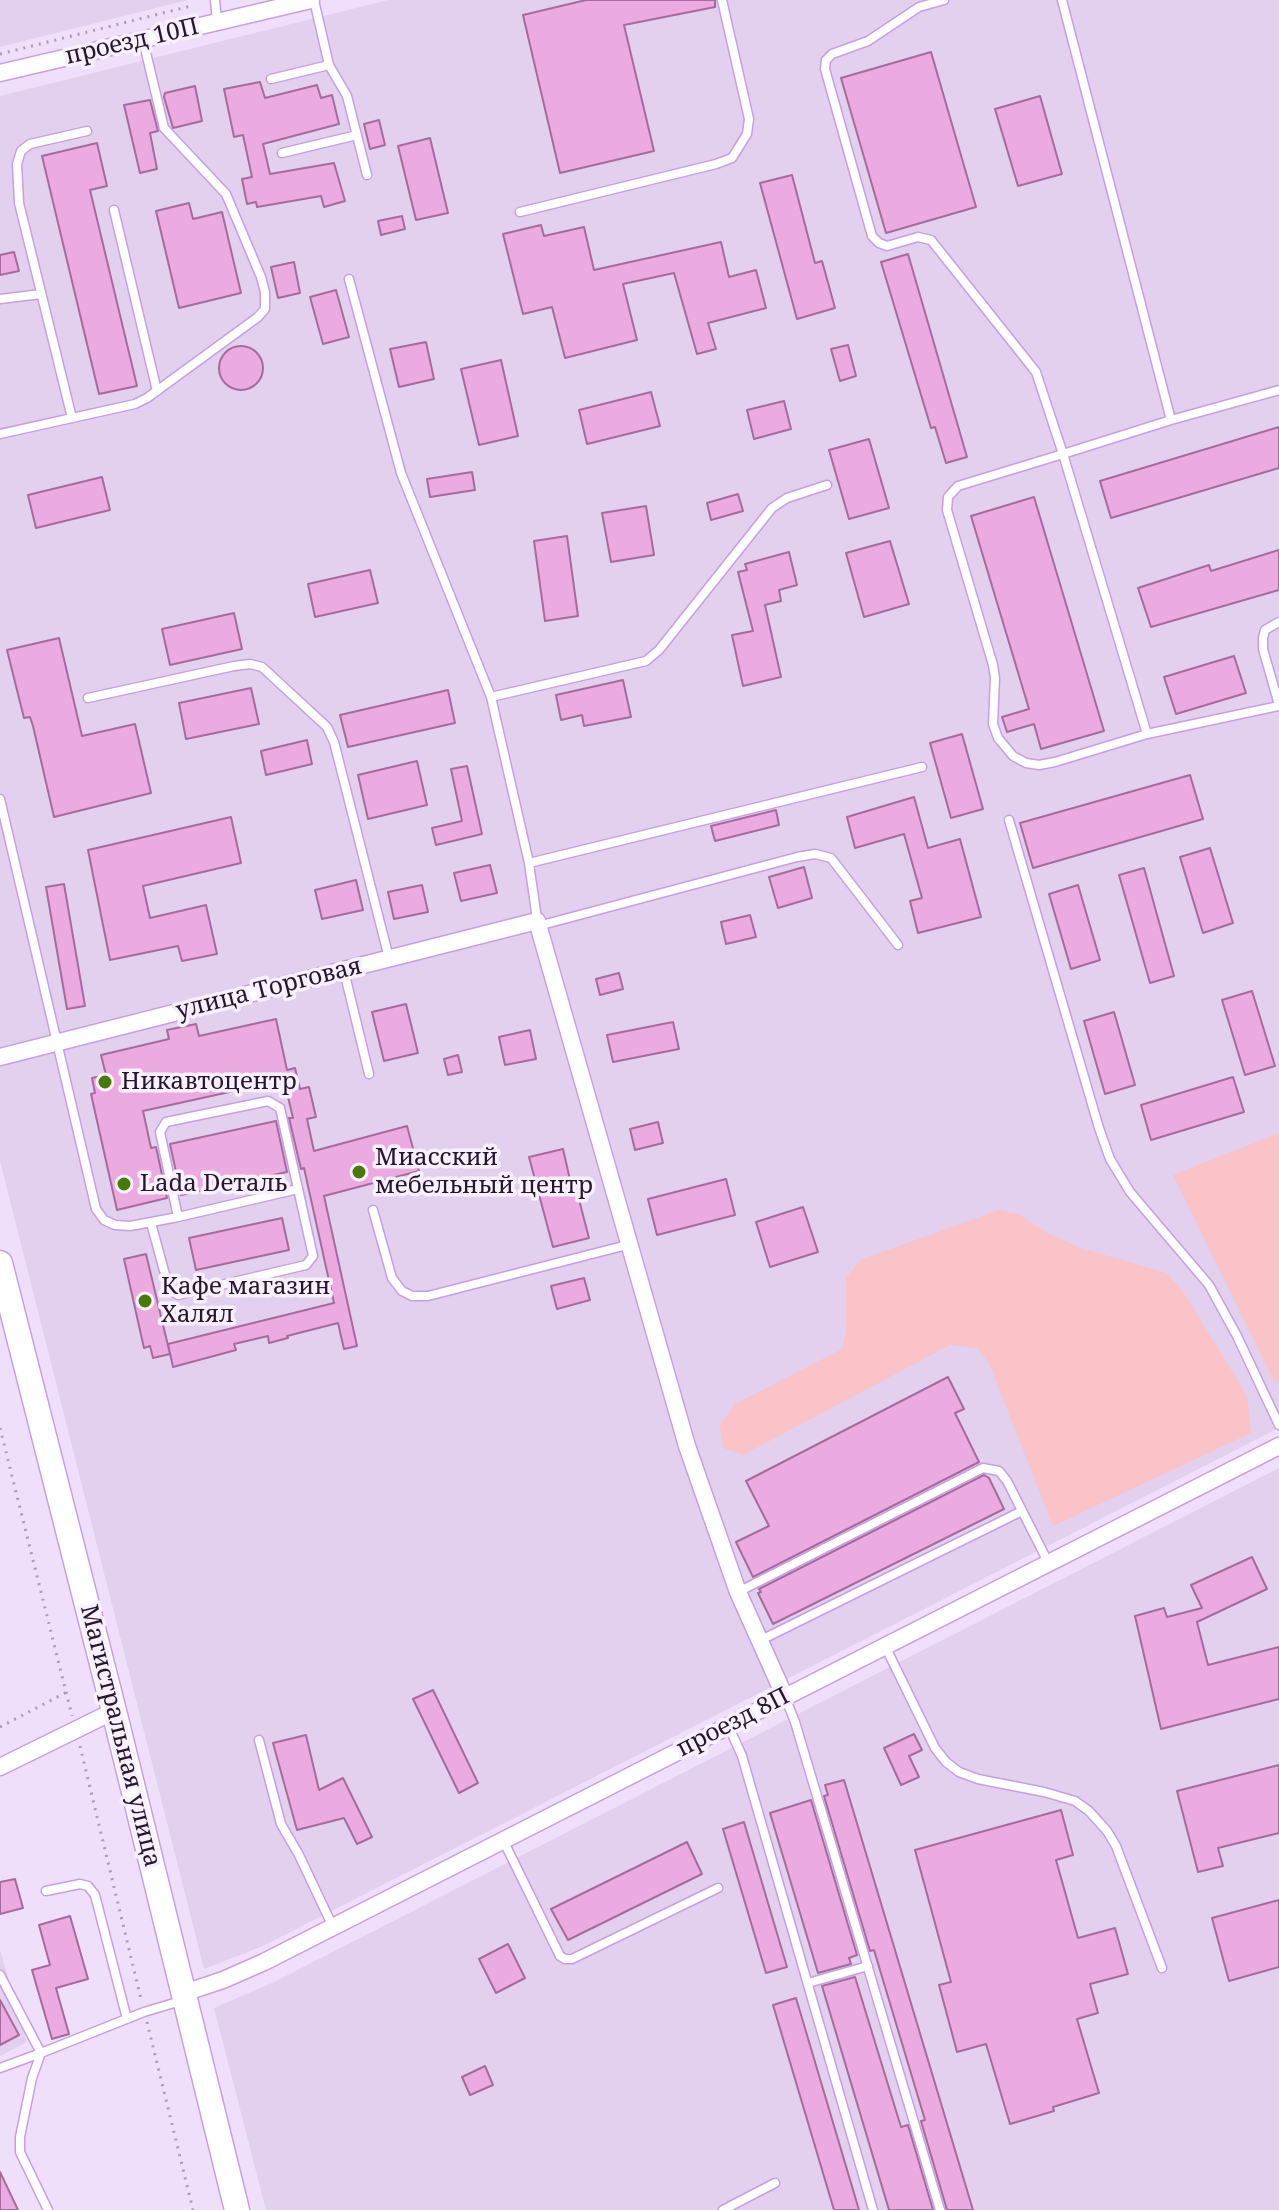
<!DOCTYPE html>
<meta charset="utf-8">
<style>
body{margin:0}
canvas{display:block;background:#f0dffb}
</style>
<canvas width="1279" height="2210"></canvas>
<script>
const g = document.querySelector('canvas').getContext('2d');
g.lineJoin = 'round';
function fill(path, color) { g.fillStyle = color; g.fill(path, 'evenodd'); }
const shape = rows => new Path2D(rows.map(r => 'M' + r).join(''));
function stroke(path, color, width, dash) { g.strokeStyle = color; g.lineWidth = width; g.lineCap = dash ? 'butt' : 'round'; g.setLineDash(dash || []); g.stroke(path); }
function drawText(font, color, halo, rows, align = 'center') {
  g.font = font + ' "Noto Serif",serif'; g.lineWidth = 7; g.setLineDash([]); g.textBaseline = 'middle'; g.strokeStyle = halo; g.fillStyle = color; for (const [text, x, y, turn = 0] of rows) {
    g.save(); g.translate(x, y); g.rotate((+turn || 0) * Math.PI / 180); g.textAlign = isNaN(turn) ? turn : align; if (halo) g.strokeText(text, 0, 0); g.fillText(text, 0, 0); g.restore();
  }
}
fill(shape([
 [0,0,188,0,0,47],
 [388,0,1279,0,1279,1428,263,1946,204,1969,0,1161,0,96],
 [1279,1468,1279,2210,266,2210,214,2008,274,1982],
 [0,1950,27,2042,0,2056]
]), '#e2d0ee');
fill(shape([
 [1279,1133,1279,1381,1275,1383,1173,1175],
 [999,1210,1018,1214,1047,1233,1078,1247,1166,1273,1182,1290,1247,1396,1251,1433,1053,1526,989,1363,977,1348,950,1345,743,1455,723,1448,720,1425,735,1404,842,1349,846,1333,846,1278,860,1260]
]), '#fac3c8');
const building = shape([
 [586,0,715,0,715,7,624,25,654,151,560,173,523,15,586,0],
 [931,52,976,207,886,233,841,78,931,52],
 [260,82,265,98,317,85,321,98,332,95,339,124,263,144,270,174,334,163,345,201,324,207,321,196,257,207,256,202,247,204,242,179,252,177,243,135,234,137,224,89,260,82],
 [195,86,202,121,173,128,164,97,165,93,195,86],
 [1040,96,1062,174,1018,186,995,109,1040,96],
 [150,100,158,131,150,133,157,169,140,173,124,105,150,100],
 [379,120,385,145,370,149,364,124,379,120],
 [430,138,448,213,416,220,398,146,430,138],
 [97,143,107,186,90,190,137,386,99,394,42,156,97,143],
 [792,175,815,263,822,261,835,308,797,319,760,183,792,175],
 [189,203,193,219,222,212,241,293,179,308,156,211,189,203],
 [402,216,405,229,381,235,378,221,402,216],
 [541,225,544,236,584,227,594,270,721,242,729,277,756,270,766,308,708,323,716,349,697,354,674,273,623,284,637,340,565,358,552,307,523,314,503,234,541,225],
 [14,252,19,271,0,275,0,255,14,252],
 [908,254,967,457,946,463,935,427,931,428,881,262,908,254],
 [294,262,300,293,278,298,271,267,294,262],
 [336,290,349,337,323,344,310,297,336,290],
 [426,342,434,379,399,387,390,349,426,342],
 [848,345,856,376,840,381,831,349,848,345],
 '219 368a22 22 0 1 1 44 0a22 22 0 1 1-44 0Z',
 [501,360,518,436,479,445,461,369,501,360],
 [651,392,660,426,587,444,579,410,651,392],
 [784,401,791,429,754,439,747,410,784,401],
 [1279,427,1279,468,1111,518,1100,481,1279,427],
 [869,439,889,508,849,519,829,450,869,439],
 [472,472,475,490,430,497,427,479,472,472],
 [102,477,110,510,36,528,28,495,102,477],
 [738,494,743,511,711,520,707,503,738,494],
 [1034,497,1104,731,1041,749,1034,724,1007,732,1002,717,1029,709,971,516,1034,497],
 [646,506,654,555,611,562,602,513,646,506],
 [567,536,578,616,545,621,534,541,567,536],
 [890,541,909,604,864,617,846,553,890,541],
 [1279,550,1279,590,1151,627,1138,588,1209,565,1211,571,1279,550],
 [789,552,797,585,779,590,781,601,765,605,781,677,743,686,732,635,753,631,738,572,747,570,745,564,789,552],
 [370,570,378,603,315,617,308,584,370,570],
 [234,613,242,649,170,665,162,629,234,613],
 [59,638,82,736,135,724,151,793,54,817,33,726,30,717,24,718,7,650,59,638],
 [1234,656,1246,693,1176,714,1164,677,1234,656],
 [623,680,631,717,584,726,582,715,561,720,556,695,623,680],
 [251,688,259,724,186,739,179,703,251,688],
 [448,690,455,723,348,747,340,715,448,690],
 [962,734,983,809,951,818,930,743,962,734],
 [307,740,312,764,266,775,261,751,307,740],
 [417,761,427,805,368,819,358,775,417,761],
 [467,766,482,834,436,845,432,828,462,821,451,769,467,766],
 [1190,775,1203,819,1033,868,1020,823,1190,775],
 [914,797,928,848,960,839,981,917,918,933,910,901,922,898,904,834,855,848,847,817,914,797],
 [776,810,779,825,715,841,711,826,776,810],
 [231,817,241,863,143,886,150,918,206,905,217,954,182,961,178,946,110,960,88,850,231,817],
 [1210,848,1233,923,1203,933,1180,857,1210,848],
 [490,865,497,893,461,901,454,873,490,865],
 [804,867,812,898,778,908,769,877,804,867],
 [1144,868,1174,976,1150,983,1119,875,1144,868],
 [356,880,363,910,322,919,315,890,356,880],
 [64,884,85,1006,67,1009,46,887,64,884],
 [422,885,428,912,394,919,388,892,422,885],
 [1078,885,1100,960,1071,969,1049,894,1078,885],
 [750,915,756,937,726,944,721,922,750,915],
 [619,973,623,989,600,995,596,979,619,973],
 [1252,991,1275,1066,1245,1075,1222,1000,1252,991],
 [406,1004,418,1053,384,1061,372,1012,406,1004],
 [1114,1012,1135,1085,1105,1094,1084,1021,1114,1012],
 [276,1019,287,1070,295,1068,300,1089,309,1087,316,1117,307,1119,314,1151,407,1126,419,1171,324,1196,357,1346,344,1349,338,1323,287,1336,288,1338,269,1343,268,1336,234,1344,236,1350,173,1367,168,1344,334,1303,304,1168,301,1169,289,1118,293,1118,284,1080,143,1111,151,1148,156,1147,167,1198,117,1210,91,1094,95,1093,92,1078,106,1075,101,1055,169,1039,167,1030,196,1024,199,1036,276,1019],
 [673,1022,679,1049,613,1062,607,1035,673,1022],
 [530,1030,536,1059,505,1065,499,1037,530,1030],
 [458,1055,462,1072,448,1075,444,1059,458,1055],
 [1233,1077,1244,1112,1151,1140,1141,1105,1233,1077],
 [276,1121,287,1172,181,1195,170,1144,276,1121],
 [658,1122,663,1143,635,1150,630,1129,658,1122],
 [563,1149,573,1193,577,1192,589,1238,553,1247,529,1157,563,1149],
 [726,1179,735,1215,657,1235,648,1199,726,1179],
 [803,1207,818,1252,770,1267,756,1222,803,1207],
 [282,1218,289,1250,196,1270,189,1238,282,1218],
 [146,1254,170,1354,153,1358,150,1346,144,1348,124,1259,146,1254],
 [584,1278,590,1300,557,1309,551,1286,584,1278],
 [948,1377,964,1409,955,1413,979,1462,753,1577,736,1542,769,1526,746,1481,948,1377],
 [984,1475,989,1478,1004,1509,773,1624,758,1593,761,1592,759,1589,984,1475],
 [1252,1557,1267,1589,1197,1622,1208,1665,1279,1647,1279,1699,1161,1729,1135,1616,1164,1608,1167,1617,1202,1608,1191,1585,1252,1557],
 [433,1690,478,1783,459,1793,413,1699,433,1690],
 [914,1734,922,1750,909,1756,919,1777,901,1785,884,1748,914,1734],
 [306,1735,319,1790,343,1778,372,1837,357,1844,344,1818,297,1830,273,1743,306,1735],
 [1279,1765,1279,1833,1218,1848,1223,1866,1198,1872,1177,1791,1279,1765],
 [844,1780,973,2210,947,2210,921,2121,925,2120,874,1950,870,1951,824,1796,828,1795,825,1785,844,1780],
 [811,1800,857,1955,849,1958,851,1964,818,1973,770,1813,811,1800],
 [1061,1810,1073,1855,1056,1860,1078,1938,1115,1928,1128,1974,1090,1984,1098,2013,1077,2019,1099,2093,1053,2107,1054,2111,1010,2124,986,2044,957,2052,939,1985,951,1982,915,1850,1061,1810],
 [744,1822,787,1967,766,1973,723,1829,744,1822],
 [687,1842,702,1874,568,1940,551,1909,687,1842],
 [15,1879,23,1908,0,1914,0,1882,15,1879],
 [1279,1900,1279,1967,1229,1981,1212,1918,1279,1900],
 [70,1916,88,1979,56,1988,69,2034,52,2039,32,1970,50,1965,39,1925,70,1916],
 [508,1944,525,1978,496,1993,479,1959,508,1944],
 [855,1977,901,2127,908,2125,933,2210,889,2210,822,1986,855,1977],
 [796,1998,859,2210,834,2210,773,2005,796,1998],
 [0,2000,19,2035,0,2045,0,2000],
 [485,2066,493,2085,470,2095,462,2077,485,2066],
 [0,2172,18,2210,0,2210,0,2172]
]);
fill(building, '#ebabe0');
stroke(building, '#a66b9d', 2);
const lane = shape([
 [215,0,217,21],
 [314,0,329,65,347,96,367,175],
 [944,0,919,7,868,41,832,54,826,60,825,69,872,236,879,243,887,246,918,237,931,240,1036,372,1063,454,1171,420],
 [1062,0,1171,420,1279,390],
 [271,79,329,65],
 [282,153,357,135],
 [114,210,157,391],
 [520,212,716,164,732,158,747,134,749,119,722,0],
 [349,279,401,473,491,697,529,863,538,926,797,857,815,854,831,858,898,945],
 [0,299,41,294],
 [72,418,19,203,17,164,21,151,30,144,87,131],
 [0,434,135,404,147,398,258,317,265,309,265,292,261,277,226,194,164,128,143,40],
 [1279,622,1265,630,1263,638,1263,649,1279,705],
 [491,697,646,661,659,650,772,508,787,498,827,485],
 [88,698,234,666,250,664,262,667,327,727,334,742,389,958],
 [1147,734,1063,454,958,486,948,497,947,510,993,665,995,678,993,724,998,738,1013,756,1026,763,1039,765,1055,762,1147,734,1279,706],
 [0,799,96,1209,104,1220,115,1225,130,1226,178,1217,160,1132,166,1122,268,1101,280,1108,313,1256,306,1265,178,1295,169,1289,151,1223],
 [1009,820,1099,1128,1110,1159,1130,1192,1209,1285,1237,1336,1279,1425],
 [529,863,922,767],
 [344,971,369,1074],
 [373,1210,392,1278,402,1291,412,1296,428,1296,627,1245],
 [178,1217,298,1189],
 [738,1592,983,1468,999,1471,1007,1481,1049,1564],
 [759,1641,1022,1511],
 [885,1646,935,1748,946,1762,959,1772,978,1779,1044,1792,1075,1801,1089,1811,1107,1831,1116,1846,1162,1968],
 [785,1697,795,1722,940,2210],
 [728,1725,742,1756,873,2210],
 [259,1740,281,1824,299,1855,333,1927],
 [503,1840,560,1956,565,1959,572,1959,718,1888],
 [46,1891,80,1884,88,1886,95,1895,127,2019],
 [0,1975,41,2053,0,2068],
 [808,1983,868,1966],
 [48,2210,20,2152,20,2137,32,2078,41,2053,144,2012,184,2000],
 [723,2210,775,2183]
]);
const street = shape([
 [0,73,311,0],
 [0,1057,537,921,687,1446,738,1592,785,1697],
 [0,1767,114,1711],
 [184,1993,223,1980,264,1962,1279,1446]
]);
const secondary = shape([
 [0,1263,114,1711,237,2210]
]);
stroke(lane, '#c89fe1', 11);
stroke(street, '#c89fe1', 19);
stroke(secondary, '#c89fe1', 27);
stroke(shape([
 [0,54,191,6],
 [0,1428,72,1716],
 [0,1727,67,1692],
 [80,1746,141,1999],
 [147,2022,193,2210]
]), '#ab9ab5', 3, [2, 6]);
stroke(lane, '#fff', 8);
stroke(street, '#fff', 16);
stroke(secondary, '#fff', 24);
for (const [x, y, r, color] of [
 [105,1082,8,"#487a07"],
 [359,1172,8,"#487a07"],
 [124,1184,8,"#487a07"],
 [145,1301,8,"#487a07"]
]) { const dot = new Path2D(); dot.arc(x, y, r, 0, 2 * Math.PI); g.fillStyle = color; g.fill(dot); stroke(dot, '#f9f0fe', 3); }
drawText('24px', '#26162e', '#f9f0fe', [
 ["проезд 10П",132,42,-13],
 ["улица Торговая",269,989,-14],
 ["проезд 8П",733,1723,-27],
 ["Магистральная улица",120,1736,76]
]);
drawText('24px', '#26162e', '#f9f0fe', [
 ["Никавтоцентр",121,1082],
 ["Миасский",375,1158],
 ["мебельный центр",375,1186],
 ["Lada Dеталь",140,1184],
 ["Кафе магазин",161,1287],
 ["Халял",161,1315]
], 'left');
</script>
